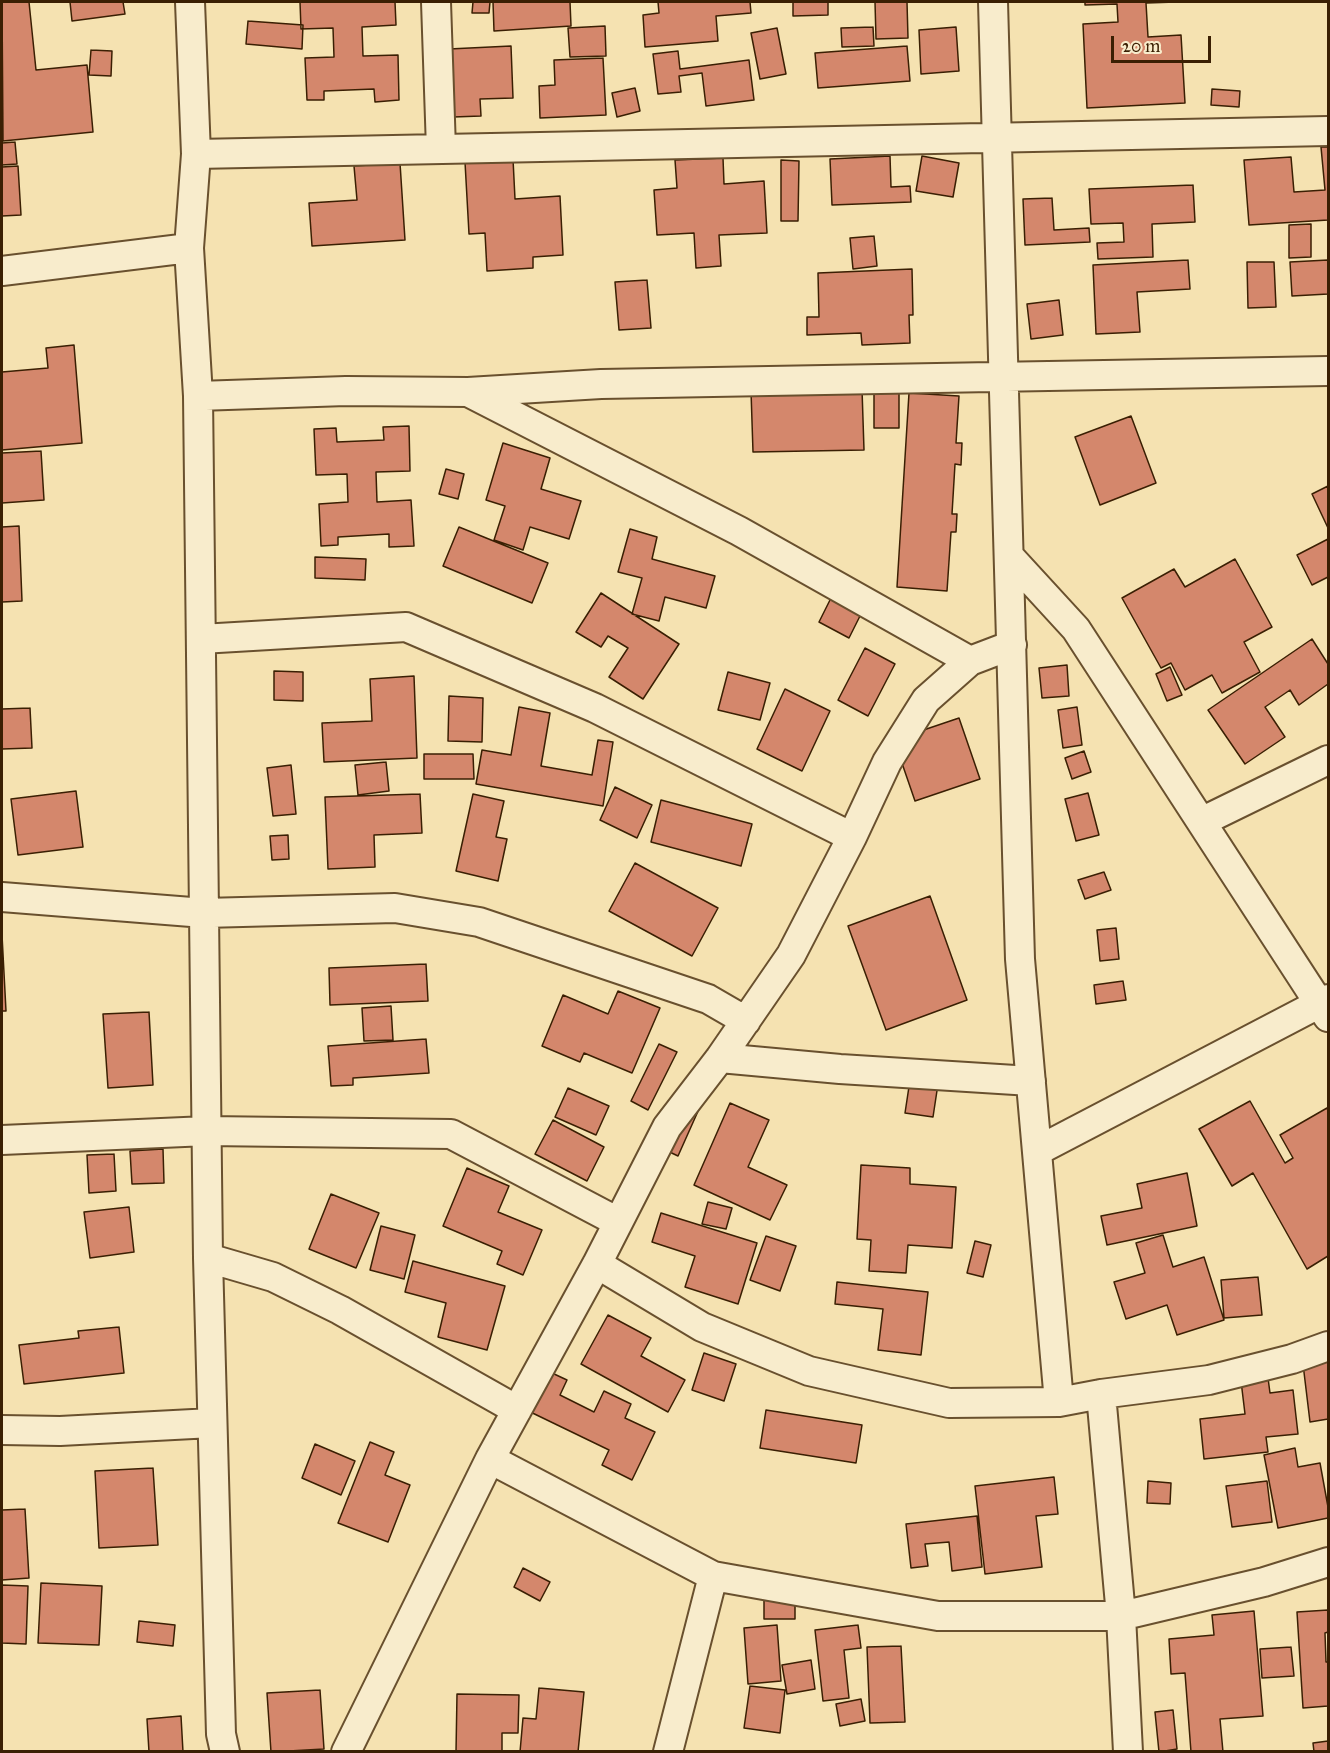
<!DOCTYPE html>
<style>
body{margin:0}
#map{position:relative;width:1330px;height:1753px;overflow:hidden;background:#f5e2b1;font-family:"IM FELL Great Primer",serif}
canvas{display:block}
.frame{position:absolute;inset:0;border:3px solid #3a1f03;pointer-events:none}
.scale{position:absolute;left:1111px;top:36px;width:100px;height:27px;box-sizing:border-box;border:3px solid #3a1f03;border-top:0;padding-left:8px;font-size:18px;line-height:21px;white-space:nowrap;color:#3a1f03;-webkit-text-stroke:4px #f8eccc;paint-order:stroke}
</style>
<div id="map">
<canvas width="1330" height="1753"></canvas>
<div class="frame"></div>
<div class="scale">20 m</div>
</div>
<script>
const g = document.querySelector('canvas').getContext('2d');
g.lineJoin = 'round';
function fill(path, color) { g.fillStyle = color; g.fill(path, 'evenodd'); }
const shape = rows => new Path2D(rows.map(r => 'M' + r).join(''));
function stroke(path, color, width, dash) { g.strokeStyle = color; g.lineWidth = width; g.lineCap = dash ? 'butt' : 'round'; g.setLineDash(dash || []); g.stroke(path); }
const building = shape([
 [2,2,29,2,36,70,87,65,93,132,3,141,2,2],
 [70,2,123,2,125,14,72,21,70,2],
 [300,2,395,2,396,25,362,27,363,56,398,55,399,100,375,102,374,89,324,91,324,100,307,100,305,58,334,57,333,28,301,29,300,2],
 [473,2,490,2,489,13,472,13,473,2],
 [493,2,570,2,571,26,494,31,493,2],
 [658,2,750,2,751,13,716,16,718,41,645,47,643,15,659,13,658,2],
 [793,2,828,2,828,15,793,16,793,2],
 [875,2,907,2,908,38,876,39,875,2],
 [1085,2,1176,2,1146,3,1148,37,1181,35,1185,103,1087,108,1083,24,1118,22,1117,4,1085,5,1085,2],
 [248,21,303,25,302,49,246,44,248,21],
 [605,26,606,56,570,57,568,28,605,26],
 [873,27,874,46,842,47,841,28,873,27],
 [956,27,959,71,921,74,919,30,956,27],
 [777,28,786,74,760,79,751,33,777,28],
 [511,46,513,98,480,99,481,116,453,117,449,49,511,46],
 [907,46,910,81,818,88,815,53,907,46],
 [91,50,112,51,111,76,89,75,91,50],
 [678,51,680,69,749,60,754,100,706,106,702,73,679,76,681,92,658,94,653,54,678,51],
 [603,58,606,115,540,118,539,86,555,85,554,60,603,58],
 [635,88,640,111,617,117,612,93,635,88],
 [1212,89,1240,91,1239,107,1211,105,1212,89],
 [15,142,17,164,2,165,2,143,15,142],
 [1321,147,1328,147,1328,220,1249,225,1244,160,1291,157,1294,192,1325,190,1321,147],
 [890,156,891,187,910,186,911,202,832,205,830,159,890,156],
 [922,156,959,163,953,197,916,191,922,156],
 [723,158,724,184,764,181,767,233,719,235,721,266,696,268,694,233,657,235,654,190,677,188,675,160,723,158],
 [513,159,515,199,560,196,563,255,533,257,533,268,487,271,485,233,469,234,465,162,513,159],
 [781,160,799,161,798,221,781,221,781,160],
 [400,163,405,240,312,246,309,203,357,200,354,166,400,163],
 [18,166,21,215,2,216,2,167,18,166],
 [1193,185,1195,222,1152,224,1153,257,1098,259,1097,243,1124,242,1123,223,1091,224,1089,189,1193,185],
 [1052,198,1054,230,1089,228,1090,242,1025,245,1023,199,1052,198],
 [1311,224,1311,257,1289,258,1289,225,1311,224],
 [874,236,877,266,853,269,850,238,874,236],
 [1188,260,1190,289,1137,292,1140,332,1096,334,1093,265,1188,260],
 [1328,260,1328,294,1292,296,1290,262,1328,260],
 [1247,262,1274,262,1276,307,1248,308,1247,262],
 [912,269,913,315,909,315,910,343,862,345,861,333,807,335,807,317,819,317,818,273,912,269],
 [647,280,651,328,619,330,615,282,647,280],
 [1059,300,1063,335,1031,339,1027,304,1059,300],
 [74,345,82,443,2,450,2,372,48,368,46,348,74,345],
 [862,389,864,450,753,452,751,391,862,389],
 [874,392,899,392,899,428,874,428,874,392],
 [909,393,959,396,956,443,962,443,961,465,955,464,952,514,957,514,956,532,951,532,947,591,897,587,909,393],
 [1131,416,1156,483,1100,505,1075,437,1131,416],
 [409,426,410,471,376,472,377,502,411,500,414,546,389,547,389,534,338,537,338,545,321,546,319,504,348,502,347,474,316,475,314,429,336,428,337,442,384,440,383,427,409,426],
 [503,443,550,458,541,489,581,501,569,539,530,527,523,550,494,540,505,506,486,500,503,443],
 [41,451,44,500,2,503,2,453,41,451],
 [446,469,464,474,458,499,439,494,446,469],
 [1328,486,1328,528,1312,494,1328,486],
 [19,526,22,601,2,602,2,527,19,526],
 [459,527,548,563,532,603,443,566,459,527],
 [630,529,657,537,652,559,715,576,706,608,665,597,659,621,632,614,642,578,618,572,630,529],
 [1328,539,1328,577,1312,585,1297,555,1328,539],
 [315,557,366,559,365,580,315,578,315,557],
 [1235,559,1272,627,1244,642,1260,672,1222,693,1212,675,1185,690,1171,663,1161,668,1122,598,1174,569,1185,587,1235,559],
 [601,593,679,644,643,699,609,677,628,648,608,636,601,647,576,632,601,593],
 [831,598,861,614,849,638,819,622,831,598],
 [1312,639,1328,664,1328,684,1299,705,1290,690,1265,707,1285,737,1245,764,1208,710,1312,639],
 [865,648,895,664,868,716,838,700,865,648],
 [1067,665,1069,696,1042,698,1039,668,1067,665],
 [1170,667,1182,695,1167,701,1156,674,1170,667],
 [274,671,303,672,303,701,274,700,274,671],
 [728,672,770,683,760,720,718,710,728,672],
 [414,676,417,758,324,762,322,723,372,721,370,679,414,676],
 [785,689,830,711,802,771,757,749,785,689],
 [449,696,483,698,482,742,448,741,449,696],
 [519,707,550,713,541,766,592,775,598,740,613,742,603,806,476,784,482,750,511,755,519,707],
 [1077,707,1082,745,1063,748,1058,710,1077,707],
 [30,708,32,748,2,749,2,709,30,708],
 [959,718,980,779,915,801,894,740,959,718],
 [1084,751,1091,772,1072,779,1065,758,1084,751],
 [424,754,473,754,474,779,424,779,424,754],
 [386,762,389,791,358,795,355,765,386,762],
 [291,765,296,814,273,816,267,768,291,765],
 [615,787,652,805,637,838,600,820,615,787],
 [76,791,83,847,18,855,11,799,76,791],
 [1088,793,1099,835,1076,841,1065,799,1088,793],
 [420,794,422,833,374,835,375,867,328,869,325,797,420,794],
 [473,794,504,801,496,837,507,839,498,881,456,871,473,794],
 [661,800,752,824,741,866,651,842,661,800],
 [288,835,289,859,272,860,270,836,288,835],
 [635,863,718,908,692,956,609,911,635,863],
 [1104,872,1111,890,1085,899,1078,880,1104,872],
 [930,896,967,1000,886,1030,848,926,930,896],
 [1116,928,1119,959,1100,961,1097,930,1116,928],
 [2,935,6,1011,2,1011,2,935],
 [426,964,428,1001,330,1005,329,968,426,964],
 [1123,981,1126,1000,1096,1004,1094,985,1123,981],
 [618,991,660,1008,632,1073,584,1053,580,1062,542,1046,563,995,608,1014,618,991],
 [391,1006,393,1040,364,1041,362,1008,391,1006],
 [149,1012,153,1085,108,1088,103,1014,149,1012],
 [426,1039,429,1073,353,1078,353,1085,331,1086,328,1046,426,1039],
 [659,1044,677,1052,648,1110,631,1101,659,1044],
 [910,1080,938,1084,933,1117,905,1113,910,1080],
 [568,1088,609,1106,596,1135,555,1117,568,1088],
 [1250,1101,1285,1163,1293,1158,1280,1135,1327,1108,1328,1111,1328,1256,1307,1269,1253,1173,1232,1186,1199,1129,1250,1101],
 [730,1103,769,1120,748,1167,787,1185,770,1220,694,1185,730,1103],
 [699,1109,678,1156,657,1146,699,1109],
 [553,1120,604,1147,587,1181,535,1154,553,1120],
 [163,1149,164,1183,132,1184,130,1151,163,1149],
 [114,1154,116,1191,89,1193,87,1155,114,1154],
 [861,1165,910,1168,910,1184,956,1187,952,1248,908,1245,906,1273,869,1271,871,1240,857,1239,861,1165],
 [467,1168,509,1186,498,1212,542,1230,523,1275,497,1264,502,1251,443,1226,467,1168],
 [1187,1173,1197,1226,1107,1245,1101,1216,1142,1208,1137,1184,1187,1173],
 [331,1194,379,1213,356,1268,309,1249,331,1194],
 [708,1202,732,1208,726,1229,702,1224,708,1202],
 [129,1207,134,1252,90,1258,84,1212,129,1207],
 [661,1213,757,1243,738,1304,685,1287,695,1256,652,1242,661,1213],
 [381,1226,415,1235,404,1279,370,1270,381,1226],
 [1163,1235,1173,1267,1204,1257,1224,1320,1177,1335,1167,1305,1126,1319,1114,1282,1145,1273,1136,1243,1163,1235],
 [766,1236,796,1246,780,1291,750,1280,766,1236],
 [975,1241,991,1245,983,1277,967,1273,975,1241],
 [413,1261,505,1286,487,1350,438,1337,446,1303,405,1292,413,1261],
 [1258,1277,1262,1315,1224,1318,1221,1280,1258,1277],
 [837,1282,928,1292,921,1355,878,1350,883,1309,835,1304,837,1282],
 [608,1315,651,1338,641,1356,685,1380,668,1412,581,1364,608,1315],
 [119,1327,124,1373,24,1384,19,1345,79,1338,78,1331,119,1327],
 [704,1353,736,1364,724,1401,692,1390,704,1353],
 [1328,1361,1328,1419,1310,1422,1303,1364,1328,1361],
 [537,1366,567,1380,560,1395,594,1412,604,1391,631,1404,625,1418,655,1432,632,1480,602,1465,609,1450,518,1406,537,1366],
 [1268,1378,1270,1393,1293,1390,1298,1434,1266,1437,1268,1452,1204,1459,1200,1419,1245,1414,1241,1381,1268,1378],
 [766,1410,862,1425,856,1463,760,1448,766,1410],
 [370,1442,394,1452,385,1475,410,1485,388,1542,338,1523,370,1442],
 [315,1444,355,1461,341,1495,302,1478,315,1444],
 [1295,1448,1298,1467,1320,1463,1328,1507,1328,1518,1278,1528,1264,1455,1295,1448],
 [153,1468,158,1545,99,1548,95,1471,153,1468],
 [1054,1477,1058,1514,1036,1516,1042,1567,985,1574,975,1486,1054,1477],
 [1148,1481,1171,1483,1170,1504,1147,1503,1148,1481],
 [1267,1481,1272,1522,1232,1527,1226,1486,1267,1481],
 [25,1509,29,1578,2,1580,2,1510,25,1509],
 [977,1516,982,1567,952,1571,949,1542,925,1544,928,1566,911,1568,906,1524,977,1516],
 [523,1568,550,1582,540,1601,514,1587,523,1568],
 [41,1583,102,1586,99,1645,38,1643,41,1583],
 [2,1585,28,1586,26,1644,2,1643,2,1585],
 [764,1597,795,1597,795,1619,764,1619,764,1597],
 [1328,1610,1328,1632,1325,1633,1326,1662,1328,1662,1328,1706,1303,1708,1297,1612,1328,1610],
 [1254,1611,1263,1716,1220,1719,1223,1752,1191,1752,1185,1673,1171,1674,1169,1639,1214,1635,1212,1615,1254,1611],
 [139,1621,175,1625,173,1646,137,1642,139,1621],
 [777,1625,781,1681,748,1684,744,1628,777,1625],
 [858,1625,861,1648,844,1650,849,1698,823,1701,815,1630,858,1625],
 [901,1646,905,1722,870,1723,867,1647,901,1646],
 [1291,1647,1294,1676,1262,1678,1260,1649,1291,1647],
 [811,1660,815,1689,787,1694,782,1665,811,1660],
 [750,1686,785,1690,780,1733,744,1728,750,1686],
 [539,1688,584,1692,578,1752,520,1752,523,1718,536,1719,539,1688],
 [320,1690,324,1749,271,1752,267,1693,320,1690],
 [457,1694,519,1695,518,1733,502,1733,502,1752,456,1752,457,1694],
 [861,1699,865,1721,840,1726,836,1704,861,1699],
 [1173,1710,1177,1749,1159,1752,1155,1712,1173,1710],
 [181,1716,183,1752,149,1752,147,1719,181,1716],
 [1328,1741,1328,1752,1314,1752,1313,1743,1328,1741]
]);
fill(building, '#d4876c');
stroke(building, '#3a1f03', 1.5);
const minor = shape([
 [190,2,196,154,189,248,198,396,208,1258,221,1734,225,1752],
 [436,2,441,149],
 [993,2,1020,959,1059,1402],
 [196,154,1328,131],
 [2,271,189,248],
 [470,393,739,531,970,661],
 [198,396,346,391,468,392,601,384,1328,371],
 [1009,556,1076,629,1328,1017],
 [201,639,406,627,595,708,852,837],
 [1203,821,1328,760],
 [2,897,204,913,395,908,479,922,708,999,746,1021],
 [720,1058,840,1069,1031,1081],
 [2,1140,207,1131,451,1134,618,1222],
 [1037,1151,1328,999],
 [208,1258,273,1277,340,1310,517,1410],
 [597,1264,702,1327,809,1371,949,1403,1059,1402,1101,1394,1209,1380,1292,1359,1328,1346],
 [1101,1394,1121,1616,1128,1752],
 [2,1430,60,1431,212,1423],
 [490,1459,713,1576,938,1616,1121,1616,1264,1582,1328,1562],
 [346,1752,490,1459,597,1264,667,1127,720,1058,791,955,852,837,887,762,926,700,970,661,1012,645],
 [668,1752,713,1576]
]);
stroke(minor, '#69502e', 32);
stroke(minor, '#f8eccc', 28);
</script>
